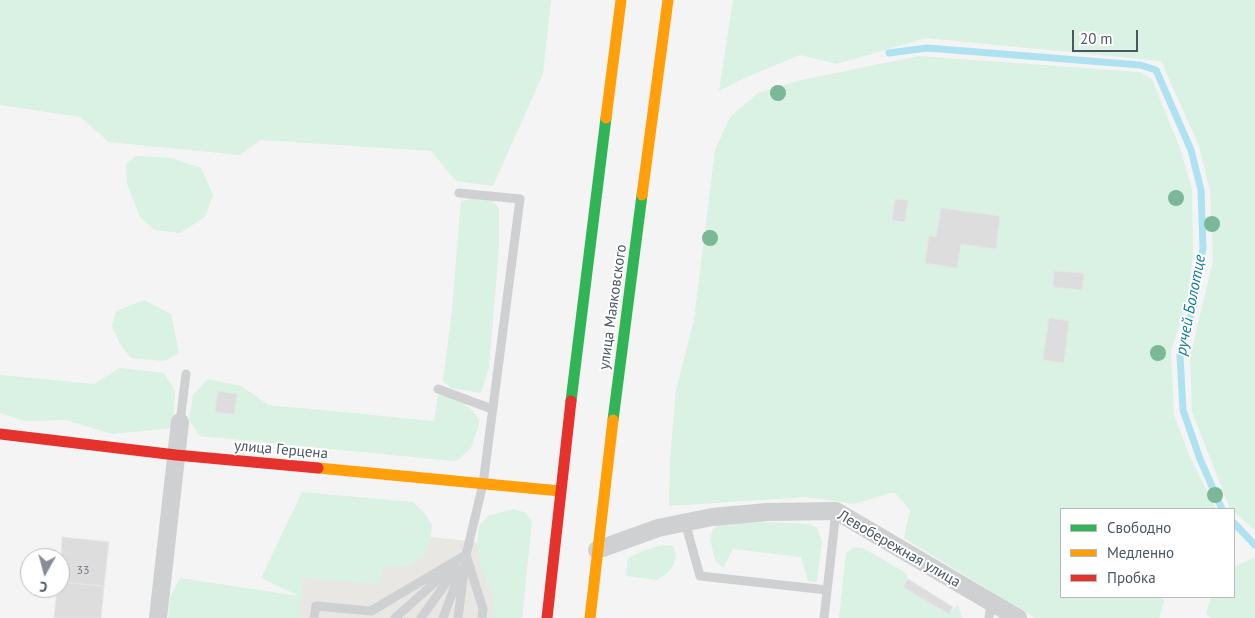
<!DOCTYPE html>
<meta charset="utf-8">
<style>
body{margin:0}
#map{position:relative;width:1255px;height:618px;overflow:hidden;background:#f4f4f4;font-family:"PT Sans",sans-serif}
canvas{display:block}
.legend{position:absolute;left:1060px;top:508px;width:175px;height:90px;box-sizing:border-box;background:#fff;border:1px solid #b7bbc0;margin:0;padding:6px 9px;list-style:none;font-size:15px;color:#4a5661}
.legend li{display:flex;align-items:center;gap:10px;height:25px}
.legend b{width:25px;border:1px solid #b7bbc0}
.north{position:absolute;left:20px;top:548px;width:50px;height:50px;box-sizing:border-box;background:#fff;border:1px solid #b7bbc0;border-radius:50%;rotate:187deg;font-size:14px;font-weight:700;line-height:20px;text-align:center;color:#4a5661}
.north::after{content:'';display:block;margin:auto;width:18px;height:22px;background:#868d94;clip-path:polygon(50% 0,100% 100%,50% 72%,0 100%)}
.scale{position:absolute;left:1072px;top:30px;width:66px;height:22px;box-sizing:border-box;border:2px solid #4a5661;border-top:0;padding-left:6px;font-size:15px;line-height:18px;white-space:nowrap;color:#4a5661;-webkit-text-stroke:4px #fff;paint-order:stroke}
</style>
<div id="map">
<canvas width="1255" height="618"></canvas>
<ul class="legend">
<li><b style="height:6px;background:#30b455"></b>Свободно</li>
<li><b style="height:6px;background:#ff9f0a"></b>Медленно</li>
<li><b style="height:6px;background:#e5322d"></b>Пробка</li>
</ul>
<div class="north">С</div>
<div class="scale">20 m</div>
</div>
<script>
const g = document.querySelector('canvas').getContext('2d');
g.lineJoin = 'round';
function fill(path, color) { g.fillStyle = color; g.fill(path, 'evenodd'); }
const shape = rows => new Path2D(rows.map(r => 'M' + r).join(''));
function stroke(path, color, width, dash) { g.strokeStyle = color; g.lineWidth = width; g.lineCap = dash ? 'butt' : 'round'; g.setLineDash(dash || []); g.stroke(path); }
function drawText(font, color, halo, rows, align = 'center') {
  g.font = font + ' "PT Sans",sans-serif'; g.lineWidth = 4; g.setLineDash([]); g.textBaseline = 'middle'; g.strokeStyle = halo; g.fillStyle = color; for (const [text, x, y, turn = 0] of rows) {
    g.save(); g.translate(x, y); g.rotate((+turn || 0) * Math.PI / 180); g.textAlign = isNaN(turn) ? turn : align; if (halo) g.strokeText(text, 0, 0); g.fillText(text, 0, 0); g.restore();
  }
}
fill(shape([
 [308,523,519,547,510,618,297,618]
]), '#e8e7e3');
fill(shape([
 [0,0,551,0,543,74,493,186,456,181,431,151,260,140,240,155,109,142,80,117,0,105],
 [733,0,1255,0,1255,530,1234,512,1234,509,1230,509,1192,412,1190,357,1213,261,1210,191,1199,146,1161,61,926,38,837,64,800,55,747,77,719,91],
 [919,56,1139,72,1152,79,1180,148,1192,189,1193,254,1187,303,1171,351,1174,415,1189,455,1216,509,1061,509,1061,597,1162,597,1164,602,1159,618,1035,618,904,538,910,510,894,492,854,504,806,497,669,506,670,460,676,390,694,320,715,150,730,117,758,93,801,80],
 [136,156,171,158,201,168,213,195,205,217,180,233,154,230,140,217,127,184,126,164],
 [474,198,493,201,499,209,499,246,489,367,481,393,451,388,443,381,452,310,461,201],
 [144,300,171,314,179,353,164,361,131,358,120,344,112,326,116,311],
 [119,368,164,373,175,391,173,428,112,434,66,420,25,421,0,413,0,375,94,384],
 [208,379,241,386,269,405,434,421,438,395,452,397,461,401,474,412,479,420,479,425,471,448,459,459,453,461,200,436,189,420,193,395],
 [302,492,413,502,424,512,432,525,430,541,425,556,409,566,383,567,380,584,304,578,299,618,168,618,170,597,180,578,299,596,261,578],
 [514,509,526,513,532,521,522,618,492,618,494,599,481,568,477,543,479,526,488,516],
 [732,521,810,524,817,528,822,541,817,582,808,581,801,557,733,549,723,568,715,560,710,539,713,529,719,524],
 [662,545,673,546,676,554,674,565,666,574,657,580,626,576,628,558,642,551],
 [854,547,863,548,906,573,908,579,904,587,949,614,958,604,962,618,839,618,846,553],
 [1255,557,1255,618,1210,618,1206,614,1211,597,1234,597,1234,567]
]), '#d9f2e3');
stroke(shape([
 [889,53,927,48,1140,65,1156,70,1191,150,1201,190,1203,248,1195,301,1180,355,1183,410,1200,459,1222,509],
 [1234,523,1255,545]
]), '#aee2f0', 7);
const building = shape([
 [895,199,908,200,905,222,892,220,895,199],
 [941,208,1000,216,996,249,961,244,957,268,925,263,929,236,936,237,941,208],
 [1054,271,1084,273,1082,290,1053,287,1054,271],
 [1049,318,1069,321,1064,363,1043,360,1049,318],
 [218,391,237,394,234,414,215,412,218,391],
 [62,537,109,542,104,586,60,582,62,537],
 [908,579,953,607,949,614,903,587,908,579],
 [60,582,104,586,101,618,54,618,57,588,60,588,60,582]
]);
fill(building, '#ddddde');
stroke(building, '#e5e6e7', 1);
stroke(shape([
 [438,389,492,409],
 [180,422,186,374],
 [685,522,700,576,827,590],
 [467,558,483,609,482,618],
 [314,618,316,606,371,611,466,555],
 [395,618,451,568],
 [421,618,456,569],
 [443,618,461,569],
 [458,618,466,555,483,484,520,199,459,193],
 [824,618,836,511],
 [989,618,991,602]
]), '#ced0d2', 9);
stroke(shape([
 [597,550,658,528,712,517,767,512,836,511,1018,618],
 [158,618,180,422]
]), '#ced0d2', 18);
stroke(shape([
 [571,401,606,118],
 [613,420,642,195]
]), '#30b455', 11);
stroke(shape([
 [606,118,621,0],
 [642,195,668,0],
 [318,468,560,491],
 [590,618,613,420]
]), '#ff9f0a', 11);
stroke(shape([
 [0,434,176,455,318,468],
 [547,618,571,401]
]), '#e5322d', 11);
g.fillStyle = '#7ab899';
for (const [x, y] of [
 [778,93],
 [1176,198],
 [1212,224],
 [710,238],
 [1158,353],
 [1215,495]
]) { g.beginPath(); g.arc(x, y, 8, 0, 2 * Math.PI); g.fill(); }
drawText('12px', '#707881', null, [
 ["33",83,571]
]);
drawText('15px', '#4a5661', '#fff', [
 ["улица Маяковского",613,307,-82],
 ["улица Герцена",281,450,5],
 ["Левобережная улица",899,549,30]
]);
drawText('italic 16px', '#0c7c9b', '#fff', [
 ["ручей Болотце",1191,305,-79]
]);
</script>
